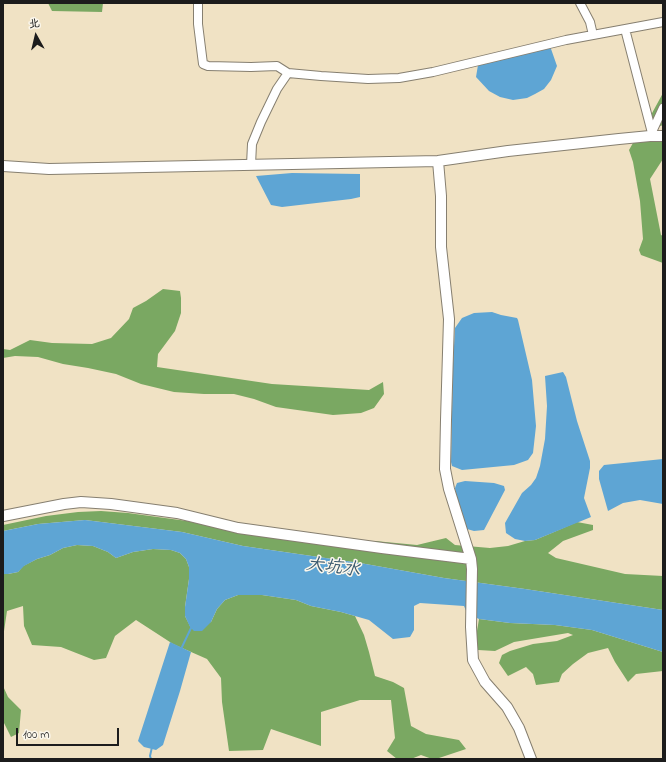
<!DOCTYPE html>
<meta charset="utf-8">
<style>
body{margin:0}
#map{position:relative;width:666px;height:762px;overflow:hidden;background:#f0e2c4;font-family:"Indie Flower","LXGW WenKai TC",sans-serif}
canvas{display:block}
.frame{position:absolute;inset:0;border:4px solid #1c1c1c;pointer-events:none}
.north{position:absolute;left:16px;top:16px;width:40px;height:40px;-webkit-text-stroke:3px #fbf7ec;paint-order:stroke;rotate:352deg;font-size:11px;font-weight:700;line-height:16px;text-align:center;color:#1c1c1c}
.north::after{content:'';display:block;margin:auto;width:14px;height:18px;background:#1c1c1c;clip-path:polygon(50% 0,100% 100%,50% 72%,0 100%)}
.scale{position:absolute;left:16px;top:728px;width:103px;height:18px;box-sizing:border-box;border:2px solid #1c1c1c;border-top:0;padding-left:5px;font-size:12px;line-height:14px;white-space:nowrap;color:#1c1c1c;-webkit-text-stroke:3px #fbf7ec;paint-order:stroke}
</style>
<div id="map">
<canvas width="666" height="762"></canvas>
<div class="frame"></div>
<div class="north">北</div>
<div class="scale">100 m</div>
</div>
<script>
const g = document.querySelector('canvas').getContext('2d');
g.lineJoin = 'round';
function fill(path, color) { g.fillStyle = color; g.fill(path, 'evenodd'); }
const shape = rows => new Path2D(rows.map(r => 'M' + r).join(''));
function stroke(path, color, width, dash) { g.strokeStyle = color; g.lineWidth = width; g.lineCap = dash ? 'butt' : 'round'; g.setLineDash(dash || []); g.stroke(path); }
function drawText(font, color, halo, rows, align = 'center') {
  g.font = font + ' "Indie Flower","LXGW WenKai TC",sans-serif'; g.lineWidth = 3; g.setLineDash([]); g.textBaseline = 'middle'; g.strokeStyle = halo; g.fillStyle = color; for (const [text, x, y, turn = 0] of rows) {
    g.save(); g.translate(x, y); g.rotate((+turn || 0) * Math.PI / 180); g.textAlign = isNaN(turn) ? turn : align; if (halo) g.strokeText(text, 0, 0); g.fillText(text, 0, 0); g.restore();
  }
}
fill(shape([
 [48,3,103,3,102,12,52,11],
 [663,93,663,125,658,127,652,121,651,115],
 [650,141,663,141,663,159,650,179,661,235,663,236,663,263,641,255,639,250,643,239,640,201,633,162,629,150,633,143],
 [163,289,180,291,181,298,181,313,175,331,158,354,157,367,272,384,369,390,383,382,384,394,374,408,361,413,333,415,276,407,254,399,234,394,204,394,174,392,141,384,116,374,88,368,63,364,38,357,15,356,3,358,3,349,10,350,30,340,52,343,92,344,111,338,129,319,133,308,146,301],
 [101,511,128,513,187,521,213,527,253,534,351,549,367,542,375,541,417,545,446,538,455,545,490,548,508,546,525,541,535,540,554,532,577,522,593,525,593,530,563,541,548,553,556,558,625,574,663,576,663,610,525,589,444,578,360,563,243,546,182,532,85,520,38,524,3,531,3,525,46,516,78,512],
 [77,545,93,546,108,552,116,558,133,552,153,549,171,550,180,553,186,559,189,567,189,579,185,607,185,616,190,626,211,622,217,609,225,600,238,595,262,595,296,600,311,606,341,612,355,616,364,635,369,652,375,676,393,682,404,688,411,726,426,734,459,740,466,749,436,759,432,759,421,755,411,759,397,759,387,751,395,738,391,700,360,700,321,712,321,746,271,729,263,750,229,751,222,702,221,678,207,659,173,644,136,620,115,636,106,658,94,660,61,647,32,645,24,626,23,606,7,611,3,638,3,574,8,574,18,572,23,566,37,559,50,555,63,548],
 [479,619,510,623,555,625,592,630,663,652,663,671,636,674,628,682,615,662,608,648,588,653,573,664,562,674,559,682,536,685,533,674,526,667,508,676,499,663,502,655,510,651,533,644,557,641,573,635,568,633,514,642,495,651,478,650,476,637],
 [3,686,8,697,21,710,19,733,11,737,3,721]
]), '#7aa862');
fill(shape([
 [550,46,557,66,551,80,544,89,535,94,527,98,513,100,500,97,489,91,476,77,478,65],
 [292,173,360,174,360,197,351,199,282,207,271,205,256,176],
 [492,312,501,315,517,318,518,320,532,380,536,426,533,453,528,460,514,465,462,470,452,466,451,462,453,364,455,328,462,318,474,313],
 [563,372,566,377,577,421,590,461,590,468,584,498,591,517,535,540,525,541,515,539,506,533,505,523,522,493,531,485,536,478,540,466,545,439,547,406,545,376],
 [663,459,663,504,640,500,623,503,608,511,599,479,599,471,604,465],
 [465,481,494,483,504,486,505,490,484,530,474,531,467,529,456,496,455,488,457,483],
 [85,520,182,532,243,546,360,563,444,578,525,589,663,610,663,652,592,630,555,625,510,623,479,619,467,613,464,606,420,603,414,606,414,630,410,637,393,639,369,620,341,612,311,606,296,600,262,595,238,595,225,600,217,609,211,622,202,631,194,631,190,627,185,616,185,607,189,579,189,567,186,559,180,553,171,550,153,549,133,552,116,558,108,552,93,546,77,545,63,548,50,555,37,559,24,566,18,572,8,574,3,574,3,531,38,524],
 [170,642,191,652,180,691,163,745,156,750,144,747,138,741]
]), '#5ea5d4');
stroke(shape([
 [181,649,192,626],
 [151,759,150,756,152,747]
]), '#5ea5d4', 2);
const minor = shape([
 [198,3,198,24,203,64,208,66,251,67,277,66,288,73,321,76,368,79,399,78,433,72,566,40,663,22],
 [580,3,590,22,593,35],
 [625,29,652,133],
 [651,134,663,108],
 [251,165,252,144,261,122,277,89,288,73]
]);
const tertiary = shape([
 [438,161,441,196,441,247,449,319,446,420,445,469,449,489,471,559,472,569,471,627,473,660,485,682,507,707,519,728,531,759],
 [3,166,49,169,438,161,508,151,619,139,650,136,663,136],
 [3,516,64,504,81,502,111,504,177,513,238,528,382,548,471,559]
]);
stroke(minor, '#867f70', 10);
stroke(tertiary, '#867f70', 12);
stroke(minor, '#fff', 8);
stroke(tertiary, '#fff', 10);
drawText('italic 18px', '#3a5a6f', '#fbf7ec', [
 ["大坑水",333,569,7]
]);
</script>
